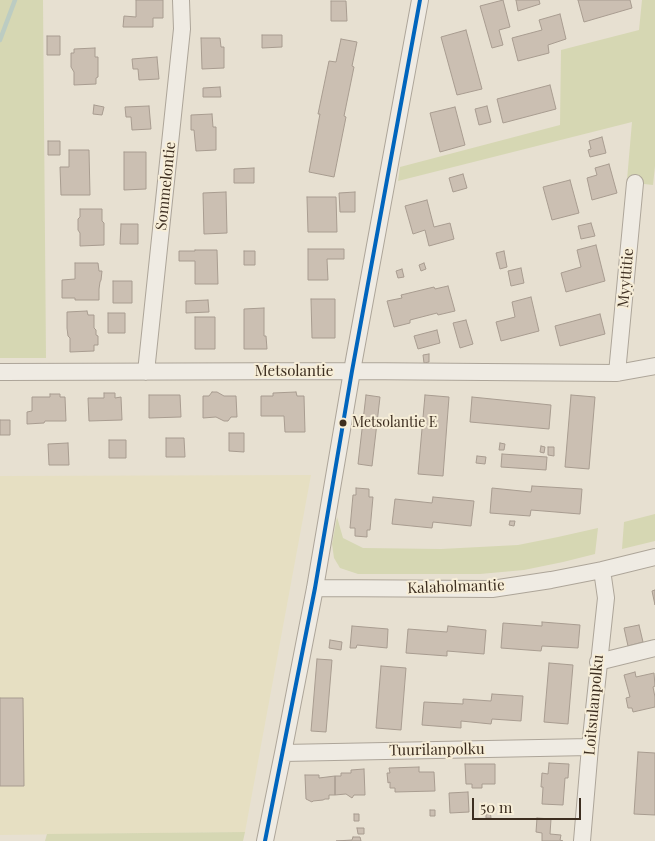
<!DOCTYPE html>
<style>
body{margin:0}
#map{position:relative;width:655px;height:841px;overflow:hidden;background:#e7e0d1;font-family:"Playfair Display",serif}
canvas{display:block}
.scale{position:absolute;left:472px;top:798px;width:109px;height:22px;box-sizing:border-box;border:2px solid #3d2e20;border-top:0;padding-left:6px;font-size:15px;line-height:18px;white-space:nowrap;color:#3d2e20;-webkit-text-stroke:4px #f7eed8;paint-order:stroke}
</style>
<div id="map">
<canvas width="655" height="841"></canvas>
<div class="scale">50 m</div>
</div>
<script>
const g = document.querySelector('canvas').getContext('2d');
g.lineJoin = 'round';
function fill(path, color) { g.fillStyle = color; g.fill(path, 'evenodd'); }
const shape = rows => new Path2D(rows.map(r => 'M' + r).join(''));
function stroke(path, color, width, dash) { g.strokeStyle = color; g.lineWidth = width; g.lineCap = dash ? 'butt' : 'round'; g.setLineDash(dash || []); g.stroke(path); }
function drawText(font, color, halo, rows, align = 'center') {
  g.font = font + ' "Playfair Display",serif'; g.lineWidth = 4; g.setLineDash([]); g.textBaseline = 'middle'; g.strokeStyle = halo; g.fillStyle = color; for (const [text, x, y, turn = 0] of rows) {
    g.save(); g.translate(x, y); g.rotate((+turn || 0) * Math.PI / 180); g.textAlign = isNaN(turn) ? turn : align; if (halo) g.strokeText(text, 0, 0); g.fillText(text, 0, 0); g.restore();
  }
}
fill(shape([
 [311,475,245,832,0,835,0,476]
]), '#e6dfc2');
fill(shape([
 [0,0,43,0,46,358,0,358],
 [642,0,655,0,655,166,653,185,635,183,627,180,632,122,398,181,400,167,560,125,561,50,639,30],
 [655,514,655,541,622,549,624,522],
 [337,517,343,538,363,548,441,549,518,545,558,537,598,528,595,554,563,562,524,570,480,574,358,574,340,568,334,558,332,544],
 [245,832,243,841,45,841,47,834]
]), '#d6d7b3');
stroke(shape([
 [0,40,15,0]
]), '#bcccc2', 4.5);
const building = shape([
 [136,0,163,0,163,18,153,18,153,27,123,27,124,16,136,17,136,0],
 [503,0,510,27,499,30,503,45,492,48,480,6,503,0],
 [516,0,539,0,540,4,518,11,516,0],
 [578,0,630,0,632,8,584,22,578,0],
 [331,1,346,1,347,21,331,21,331,1],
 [560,14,566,39,548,45,549,53,518,61,512,38,542,30,539,20,560,14],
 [466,30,482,89,457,95,441,37,466,30],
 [262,35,282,35,282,47,262,48,262,35],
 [47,36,60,36,60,55,47,55,47,36],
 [201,38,220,38,221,47,224,47,224,68,202,69,201,38],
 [341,39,357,42,352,66,354,67,344,116,346,117,334,177,309,172,320,114,318,114,329,61,336,62,341,39],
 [95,48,95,57,98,57,98,77,96,78,96,84,74,85,74,72,71,67,71,53,74,53,74,49,95,48],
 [157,57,159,79,139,80,138,69,133,69,132,59,157,57],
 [550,85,556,109,503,123,497,99,550,85],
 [220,87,221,97,203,97,203,88,220,87],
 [94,105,104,107,102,115,93,114,94,105],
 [149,106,151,129,132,130,131,117,126,117,125,107,149,106],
 [487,106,491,122,479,125,475,109,487,106],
 [455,107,465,145,440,152,430,113,455,107],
 [212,114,213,127,216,127,216,150,196,151,194,130,191,130,191,115,212,114],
 [602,137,606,153,590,157,588,150,591,149,589,141,602,137],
 [48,141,60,141,60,155,48,155,48,141],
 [69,150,89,150,90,195,61,195,60,167,69,167,69,150],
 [124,152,146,152,146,189,124,190,124,152],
 [609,164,617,193,592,200,587,178,597,175,595,168,609,164],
 [254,168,254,183,234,183,234,169,254,168],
 [463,174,467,188,453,192,449,178,463,174],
 [570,180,579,213,552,220,543,187,570,180],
 [226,192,227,233,204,234,203,193,226,192],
 [355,192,355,212,340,212,339,193,355,192],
 [307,197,336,197,337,232,308,232,307,197],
 [427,200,434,227,450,223,454,239,429,246,425,230,413,234,405,206,427,200],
 [80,209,102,209,102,221,104,223,104,245,80,246,80,233,78,230,78,219,80,217,80,209],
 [591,223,595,236,581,239,578,226,591,223],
 [121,224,138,224,138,244,120,244,121,224],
 [596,245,605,281,566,292,561,273,581,267,577,250,596,245],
 [308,249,344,249,344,259,327,259,328,280,308,280,308,249],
 [195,250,217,250,218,284,195,284,195,261,179,261,179,251,195,251,195,250],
 [244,251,255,251,255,265,244,265,244,251],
 [504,251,507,267,500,269,496,253,504,251],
 [75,263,98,263,99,271,102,271,101,280,100,282,99,289,99,300,75,300,75,298,62,298,62,280,75,279,75,263],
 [424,263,426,269,421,271,419,265,424,263],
 [521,268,524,283,511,286,508,271,521,268],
 [402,269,404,277,398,278,396,271,402,269],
 [113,281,132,281,132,303,113,303,113,281],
 [448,286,455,311,438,315,437,313,410,320,410,323,394,327,387,301,402,298,401,295,434,287,435,289,448,286],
 [531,297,539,331,501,341,496,322,515,317,512,302,531,297],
 [311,299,335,299,335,338,312,338,311,299],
 [208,300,209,312,186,313,186,301,208,300],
 [264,308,264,336,266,336,267,349,244,349,244,309,264,308],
 [87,311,88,315,94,315,94,328,96,330,96,335,98,336,98,345,94,345,94,351,70,352,70,338,68,336,67,328,67,312,87,311],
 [108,313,125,313,125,333,108,333,108,313],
 [600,314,605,334,560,346,555,326,600,314],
 [195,317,215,317,215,349,195,349,195,317],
 [466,320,473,344,460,348,453,323,466,320],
 [437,330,440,343,418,349,414,336,437,330],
 [429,354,429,362,424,363,423,355,429,354],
 [212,392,217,392,224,396,236,396,237,417,231,417,228,421,224,421,216,417,203,418,203,396,209,396,212,392],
 [296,392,297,396,304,396,305,432,285,432,284,416,261,416,261,396,273,396,273,393,296,392],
 [104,393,115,393,115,398,121,397,122,420,89,421,88,398,104,398,104,393],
 [50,394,60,394,60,397,65,397,66,421,45,421,44,423,27,424,27,412,32,411,32,397,50,397,50,394],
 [149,395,180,395,181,417,149,418,149,395],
 [366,395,380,397,372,466,358,464,366,395],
 [425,395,449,397,443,476,418,474,425,395],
 [571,395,595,397,589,469,565,467,571,395],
 [472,397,551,405,549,429,470,422,472,397],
 [0,420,10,420,10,435,0,435,0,420],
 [229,433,244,433,244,452,229,451,229,433],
 [166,438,184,438,185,457,166,457,166,438],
 [109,440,126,440,126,458,109,458,109,440],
 [68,443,69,465,49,465,48,444,68,443],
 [500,443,505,444,504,450,499,450,500,443],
 [541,446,545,447,544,453,540,452,541,446],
 [548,447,554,447,554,456,548,455,548,447],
 [502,454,547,457,546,470,501,467,502,454],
 [477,456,486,457,485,464,476,463,477,456],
 [532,486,582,489,580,514,531,510,530,516,490,513,492,488,531,492,532,486],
 [356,488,369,489,369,497,373,497,370,530,367,530,367,537,355,536,355,528,350,528,353,495,356,495,356,488],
 [433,497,474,501,471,526,433,522,432,528,392,524,395,499,432,503,433,497],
 [510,521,515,521,514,526,509,525,510,521],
 [655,590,655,605,652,591,655,590],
 [542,622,580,625,578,648,542,646,541,651,501,648,503,623,542,626,542,622],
 [639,625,643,642,628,646,624,628,639,625],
 [352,626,388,629,387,648,357,645,356,648,350,648,352,626],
 [448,626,486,630,484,654,447,651,447,656,406,653,408,629,447,632,448,626],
 [330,640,342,642,341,650,329,648,330,640],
 [317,659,332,660,326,732,311,731,317,659],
 [549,663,573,665,568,724,544,722,549,663],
 [381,666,406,668,401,730,376,728,381,666],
 [635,672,636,677,654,673,655,686,653,687,655,697,655,707,633,712,632,708,628,708,626,698,630,697,624,675,635,672],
 [492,694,523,696,521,721,492,719,491,724,461,721,461,728,422,725,424,702,463,704,463,699,491,701,492,694],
 [0,698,23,698,24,786,0,786,0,698],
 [638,752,655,753,655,815,634,814,638,752],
 [549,763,569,764,568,778,565,778,563,805,542,804,543,787,541,787,542,773,548,774,549,763],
 [465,764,495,764,495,784,482,784,482,788,472,788,472,784,466,784,465,764],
 [419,767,419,772,434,772,435,791,395,792,395,788,390,788,390,782,388,783,387,773,390,773,389,768,419,767],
 [364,769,365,795,354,795,352,798,346,794,335,795,335,776,341,776,341,773,351,773,351,770,364,769],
 [305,775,319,775,319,778,335,776,335,795,329,795,329,799,325,799,323,800,313,801,312,802,306,799,305,775],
 [468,792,469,812,450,813,449,793,468,792],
 [430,810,435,810,435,816,430,816,430,810],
 [490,810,491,818,486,818,486,811,490,810],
 [354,814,359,814,359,821,354,821,354,814],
 [537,818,551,819,550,834,561,835,560,840,563,841,542,841,542,833,536,832,537,818],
 [357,828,364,828,364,834,358,834,357,828],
 [353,837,360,837,361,841,336,841,352,840,353,837]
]);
fill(building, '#cbbfb2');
stroke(building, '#a89c90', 1);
const minor = shape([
 [0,372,352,371,617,373,655,366],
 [146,372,182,29,181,0],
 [617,373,635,183],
 [315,588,492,589,551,580,602,570,655,557],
 [598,662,655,648],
 [283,753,590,747],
 [265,841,283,753,315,588,352,371,420,0],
 [582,841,590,747,606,598,602,570]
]);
stroke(minor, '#ada599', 18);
stroke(minor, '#efebe3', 16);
stroke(shape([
 [265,841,315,588,352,371,420,0]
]), '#0065bd', 4);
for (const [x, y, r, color] of [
 [343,423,4.5,"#3d2e20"]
]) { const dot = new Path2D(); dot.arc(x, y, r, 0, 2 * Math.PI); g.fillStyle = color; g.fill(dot); stroke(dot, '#f7eed8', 2); }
drawText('14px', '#3d2e20', '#f7eed8', [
 ["Metsolantie E",352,423]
], 'left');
drawText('15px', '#3d2e20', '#f7eed8', [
 ["Sommelontie",166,186,-84],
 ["Myyttitie",626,278,-85],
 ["Metsolantie",294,371],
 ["Kalaholmantie",456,587,-2],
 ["Loitsulanpolku",594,705,-85],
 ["Tuurilanpolku",437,750,-1]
]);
</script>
